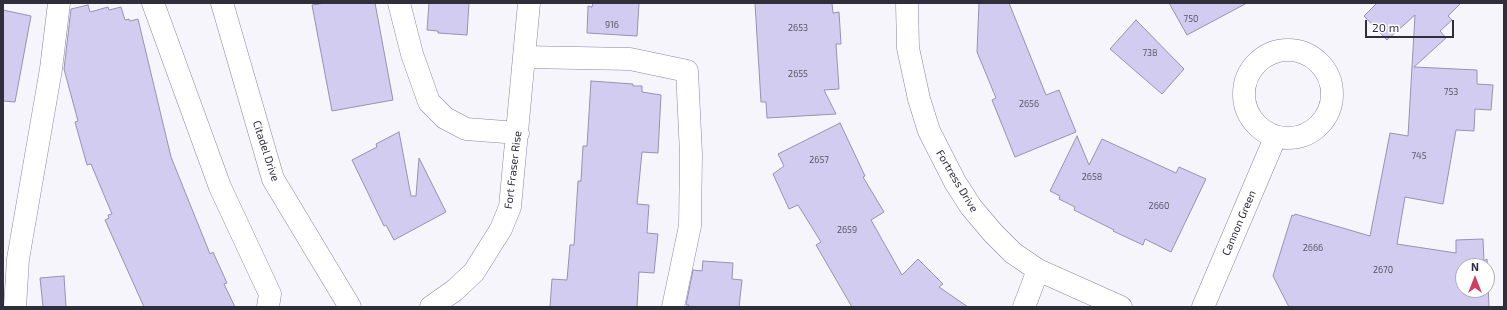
<!DOCTYPE html>
<style>
body{margin:0}
#map{position:relative;width:1507px;height:310px;overflow:hidden;background:#f6f5fc;font-family:"Exo 2",sans-serif}
canvas{display:block}
.frame{position:absolute;inset:0;border:4px solid #312e3c;pointer-events:none}
.north{position:absolute;left:1455px;top:258px;width:40px;height:40px;box-sizing:border-box;background:#fff;border:1px solid #adabb1;border-radius:50%;rotate:0deg;font-size:11px;font-weight:700;line-height:16px;text-align:center;color:#312e3c}
.north::after{content:'';display:block;margin:auto;width:14px;height:18px;background:#ce3f5f;clip-path:polygon(50% 0,100% 100%,50% 72%,0 100%)}
.scale{position:absolute;left:1365px;top:20px;width:89px;height:18px;box-sizing:border-box;border:2px solid #312e3c;border-top:0;padding-left:5px;font-size:12px;line-height:14px;white-space:nowrap;color:#312e3c;-webkit-text-stroke:3px #fff;paint-order:stroke}
</style>
<div id="map">
<canvas width="1507" height="310"></canvas>
<div class="frame"></div>
<div class="north">N</div>
<div class="scale">20 m</div>
</div>
<script>
const g = document.querySelector('canvas').getContext('2d');
g.lineJoin = 'round';
function fill(path, color) { g.fillStyle = color; g.fill(path, 'evenodd'); }
const shape = rows => new Path2D(rows.map(r => 'M' + r).join(''));
function stroke(path, color, width, dash) { g.strokeStyle = color; g.lineWidth = width; g.lineCap = dash ? 'butt' : 'round'; g.setLineDash(dash || []); g.stroke(path); }
function drawText(font, color, halo, rows, align = 'center') {
  g.font = font + ' "Exo 2",sans-serif'; g.lineWidth = 3.5; g.setLineDash([]); g.textBaseline = 'middle'; g.strokeStyle = halo; g.fillStyle = color; for (const [text, x, y, turn = 0] of rows) {
    g.save(); g.translate(x, y); g.rotate((+turn || 0) * Math.PI / 180); g.textAlign = isNaN(turn) ? turn : align; if (halo) g.strokeText(text, 0, 0); g.fillText(text, 0, 0); g.restore();
  }
}
const building = shape([
 [325,3,375,3,393,100,332,111,312,5,325,3],
 [429,3,469,3,467,35,438,33,438,31,427,30,429,3],
 [593,3,639,3,637,36,587,33,588,6,592,7,593,3],
 [755,3,832,3,833,13,839,12,841,44,836,44,839,89,824,90,836,114,767,118,766,102,761,102,755,3],
 [979,3,1009,3,1046,95,1059,90,1076,132,1015,157,992,100,996,98,977,52,979,3],
 [1169,3,1247,3,1187,35,1169,3],
 [1377,3,1461,3,1448,16,1452,20,1440,31,1446,38,1414,67,1477,70,1477,84,1493,85,1491,110,1475,109,1474,131,1456,130,1443,204,1405,197,1397,244,1456,253,1456,240,1483,239,1484,261,1487,259,1489,307,1289,307,1273,276,1292,215,1294,216,1295,214,1370,236,1390,133,1408,136,1415,15,1387,40,1364,16,1377,3],
 [1463,266,1487,266,1487,290,1463,290,1463,266],
 [88,5,90,12,108,7,109,10,121,7,125,20,129,19,130,21,138,19,171,157,210,254,213,252,227,283,224,284,235,307,144,307,105,220,109,218,108,215,112,214,91,164,87,165,75,122,78,121,64,69,71,9,88,5],
 [3,10,31,16,15,102,3,101,3,10],
 [1136,20,1184,69,1162,94,1110,49,1136,20],
 [591,81,633,84,633,86,642,86,642,92,661,95,658,153,642,152,637,204,649,205,647,233,658,234,654,273,639,272,637,307,550,307,552,279,567,280,570,245,574,245,578,181,581,181,583,146,587,146,591,81],
 [840,123,865,176,863,177,884,212,871,220,902,275,918,259,943,284,939,287,968,307,852,307,816,245,821,242,798,205,789,209,773,174,784,166,778,154,840,123],
 [399,132,411,196,416,196,419,158,446,212,394,240,386,225,384,226,352,160,377,147,376,144,399,132],
 [1077,136,1089,165,1102,139,1176,173,1179,167,1206,179,1171,252,1145,239,1143,245,1113,231,1114,230,1074,210,1075,207,1059,199,1060,196,1050,191,1077,136],
 [703,261,733,263,732,279,742,280,739,307,689,307,689,305,686,305,693,270,702,271,703,261],
 [64,276,66,307,43,307,40,278,64,276]
]);
fill(building, '#d2ccf0');
stroke(building, '#9791b2', 1);
const minor = shape([
 [153,3,220,187,270,294,268,307],
 [222,3,273,179,350,307],
 [399,3,412,54,429,102,445,118,466,129,518,133],
 [907,3,908,48,919,99,929,131,955,182,971,207,993,233,1013,253,1038,270,1121,307],
 '1244 94a44 44 0 1 1 88 0a44 44 0 1 1-88 0Z',
 [524,57,630,59,687,71,691,154,690,226,673,307],
 [15,307,18,259,51,69,59,3],
 [431,307,455,290,474,272,501,229,510,207,529,3],
 [1024,307,1038,270],
 [1203,307,1275,138]
]);
stroke(minor, '#8b84a6', 23);
stroke(minor, '#fff', 22);
drawText('9px', '#595669', null, [
 ["750",1191,19],
 ["916",612,25],
 ["2653",798,28],
 ["738",1150,53],
 ["2655",798,74],
 ["753",1451,92],
 ["2656",1029,104],
 ["745",1419,156],
 ["2657",819,160],
 ["2658",1092,177],
 ["2660",1159,206],
 ["2659",847,230],
 ["2666",1313,248],
 ["2670",1383,270]
]);
drawText('11px', '#312e3c', '#fff', [
 ["Citadel Drive",266,151,72],
 ["Fort Fraser Rise",513,170,-83],
 ["Fortress Drive",957,181,59],
 ["Cannon Green",1239,223,-67]
]);
</script>
